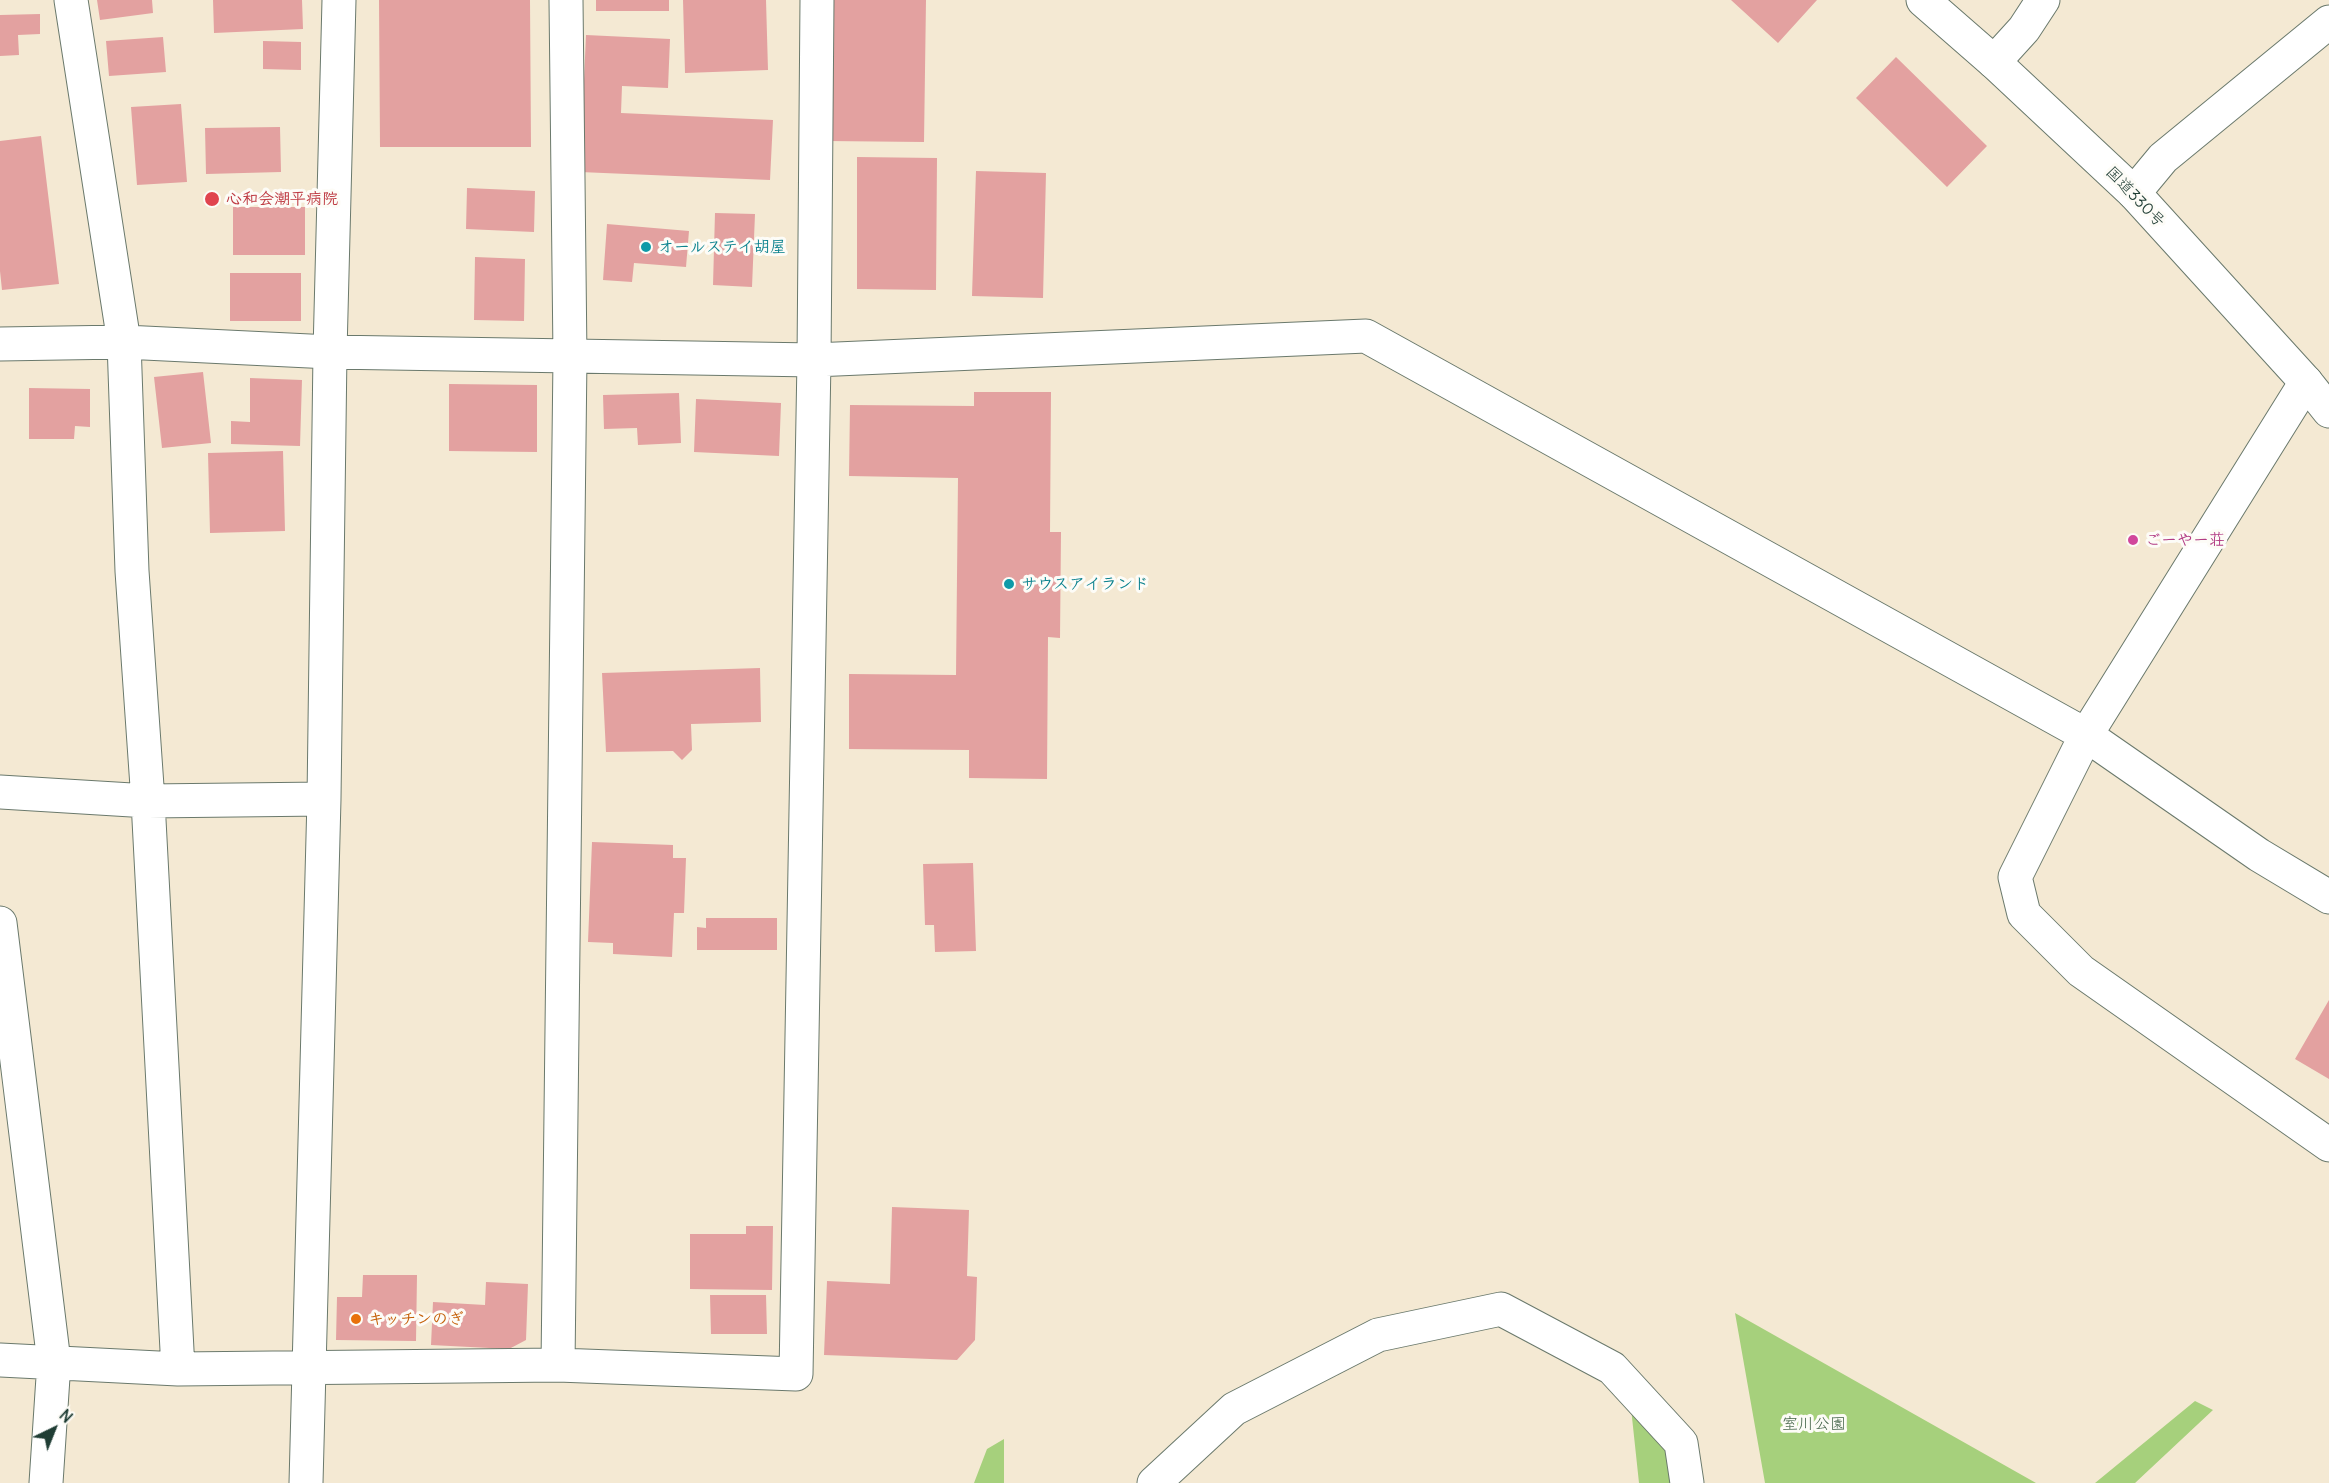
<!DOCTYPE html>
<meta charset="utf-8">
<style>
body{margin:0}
#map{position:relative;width:2329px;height:1483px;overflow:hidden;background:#f4e9d3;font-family:Delius,sans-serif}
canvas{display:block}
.north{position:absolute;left:24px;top:1399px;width:60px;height:60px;-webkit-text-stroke:4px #fdfcf7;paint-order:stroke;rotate:43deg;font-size:16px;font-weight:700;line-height:24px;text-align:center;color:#1f3d34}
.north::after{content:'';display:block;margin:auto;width:21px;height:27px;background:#1f3d34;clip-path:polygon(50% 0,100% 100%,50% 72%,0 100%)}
</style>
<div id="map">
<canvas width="2329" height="1483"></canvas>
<div class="north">N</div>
</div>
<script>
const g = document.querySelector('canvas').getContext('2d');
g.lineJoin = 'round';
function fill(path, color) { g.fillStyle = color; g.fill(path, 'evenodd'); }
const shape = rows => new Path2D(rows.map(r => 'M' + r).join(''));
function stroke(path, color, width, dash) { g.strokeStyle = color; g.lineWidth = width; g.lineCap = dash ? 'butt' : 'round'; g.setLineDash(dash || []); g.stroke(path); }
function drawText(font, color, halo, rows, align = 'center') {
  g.font = font + ' Delius,"Klee One",sans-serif'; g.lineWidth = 6; g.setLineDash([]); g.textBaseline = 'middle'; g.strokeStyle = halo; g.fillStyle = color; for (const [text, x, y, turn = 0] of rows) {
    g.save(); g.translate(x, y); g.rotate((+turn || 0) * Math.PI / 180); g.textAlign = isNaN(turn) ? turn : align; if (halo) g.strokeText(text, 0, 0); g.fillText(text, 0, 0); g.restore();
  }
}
fill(shape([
 [1735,1313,2036,1483,1765,1483],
 [2195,1401,2213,1410,2135,1483,2095,1483],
 [1631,1408,1666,1445,1672,1483,1639,1483],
 [1004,1439,1004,1483,974,1483,987,1449]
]), '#a6d07c');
fill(shape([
 [97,0,152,0,153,13,100,20],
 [213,0,302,0,303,29,214,33],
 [379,0,530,0,531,147,380,147],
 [596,0,669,0,669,11,596,11],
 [683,0,766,0,768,70,685,73],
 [829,0,926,0,924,142,827,141],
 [1731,0,1817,0,1778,43],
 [40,14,40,34,18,35,19,55,0,56,0,15],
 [586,35,670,39,668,88,622,86,621,113,773,120,770,180,580,172],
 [163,37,166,72,109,76,106,41],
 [263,41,301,42,301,70,263,69],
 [1896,57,1987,146,1947,187,1856,98],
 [181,104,187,182,137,185,131,107],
 [280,127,281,172,206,174,205,128],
 [41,136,59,284,2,290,0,271,0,141],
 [857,157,937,158,936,290,857,289],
 [976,171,1046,173,1043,298,972,296],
 [467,188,535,191,534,232,466,229],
 [233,207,305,207,305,255,233,255],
 [715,213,755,214,752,287,713,285],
 [607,224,689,231,686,267,634,263,632,282,603,280],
 [475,257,525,259,524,321,474,320],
 [230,273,301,273,301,321,230,321],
 [203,372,211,443,162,448,154,377],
 [250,378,302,380,300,446,231,444,231,421,250,422],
 [449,384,537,385,537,452,449,451],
 [29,388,90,389,90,427,75,426,74,439,29,439],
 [974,392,1051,392,1050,532,1061,532,1060,638,1048,637,1047,779,969,778,969,750,849,749,849,674,956,675,958,478,849,476,850,405,974,406],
 [679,393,681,443,638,445,637,428,604,429,603,395],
 [696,399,781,403,779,456,694,452],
 [283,451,285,531,210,533,208,453],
 [760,668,761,722,691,724,692,750,682,760,673,751,606,752,602,673],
 [592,842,673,845,673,858,686,858,684,913,674,913,672,957,613,954,613,943,588,942],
 [973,863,976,951,935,952,934,925,925,925,923,864],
 [706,918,777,918,777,950,697,950,697,927,706,928],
 [2329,1000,2329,1079,2295,1059],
 [892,1207,969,1210,967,1276,977,1277,975,1340,957,1360,824,1355,827,1281,890,1284],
 [746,1226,773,1226,772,1290,690,1289,690,1234,746,1234],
 [363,1275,417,1275,416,1341,336,1340,337,1297,362,1297],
 [486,1282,528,1284,526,1340,509,1349,431,1345,433,1302,485,1305],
 [710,1295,766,1295,767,1334,711,1334]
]), '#e3a1a0');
const minor = shape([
 [71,0,124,342,132,571,148,801,178,1369],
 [1994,62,2024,29,2043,0],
 [2134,193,2163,158,2329,22],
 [0,344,124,342,330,352,814,360,1366,336,2086,735,2259,855,2329,897],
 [2306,382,2086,735,2015,877,2024,914,2081,971,2329,1145],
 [0,792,148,801,324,799],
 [0,923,54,1362,46,1483],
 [0,1360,178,1369,558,1365,796,1374,814,360,817,0],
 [558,1365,570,357,566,0],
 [306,1483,324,799,330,352,339,0],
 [1154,1483,1234,1409,1378,1335,1501,1309,1612,1368,1681,1443,1687,1483]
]);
const highway = shape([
 [1923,0,1994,62,2134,193,2306,382,2329,411]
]);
stroke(minor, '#6a796c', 35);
stroke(highway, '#6a796c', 35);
stroke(minor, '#fff', 33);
stroke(highway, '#fff', 33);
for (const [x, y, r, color] of [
 [212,199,8,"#e0444e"],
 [646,247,6,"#0f9aa8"],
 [2133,540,6,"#d1479c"],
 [1009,584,6,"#0f9aa8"],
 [356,1319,6,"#e8710a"]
]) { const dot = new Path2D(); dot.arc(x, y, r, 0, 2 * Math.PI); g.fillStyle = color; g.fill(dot); stroke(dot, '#fdfcf7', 2); }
drawText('16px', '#1f3d34', '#fdfcf7', [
 ["国道330号",2135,197,46]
]);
drawText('bold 16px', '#be3a42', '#fdfcf7', [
 ["心和会潮平病院",226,199]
], 'left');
drawText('bold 16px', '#0d838f', '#fdfcf7', [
 ["オールステイ胡屋",658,247],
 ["サウスアイランド",1021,584]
], 'left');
drawText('bold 16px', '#b23c85', '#fdfcf7', [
 ["ごーやー荘",2145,540]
], 'left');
drawText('bold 16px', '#c56008', '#fdfcf7', [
 ["キッチンのぎ",368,1319]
], 'left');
drawText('16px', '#416246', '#fdfcf7', [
 ["室川公園",1814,1424]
]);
</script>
